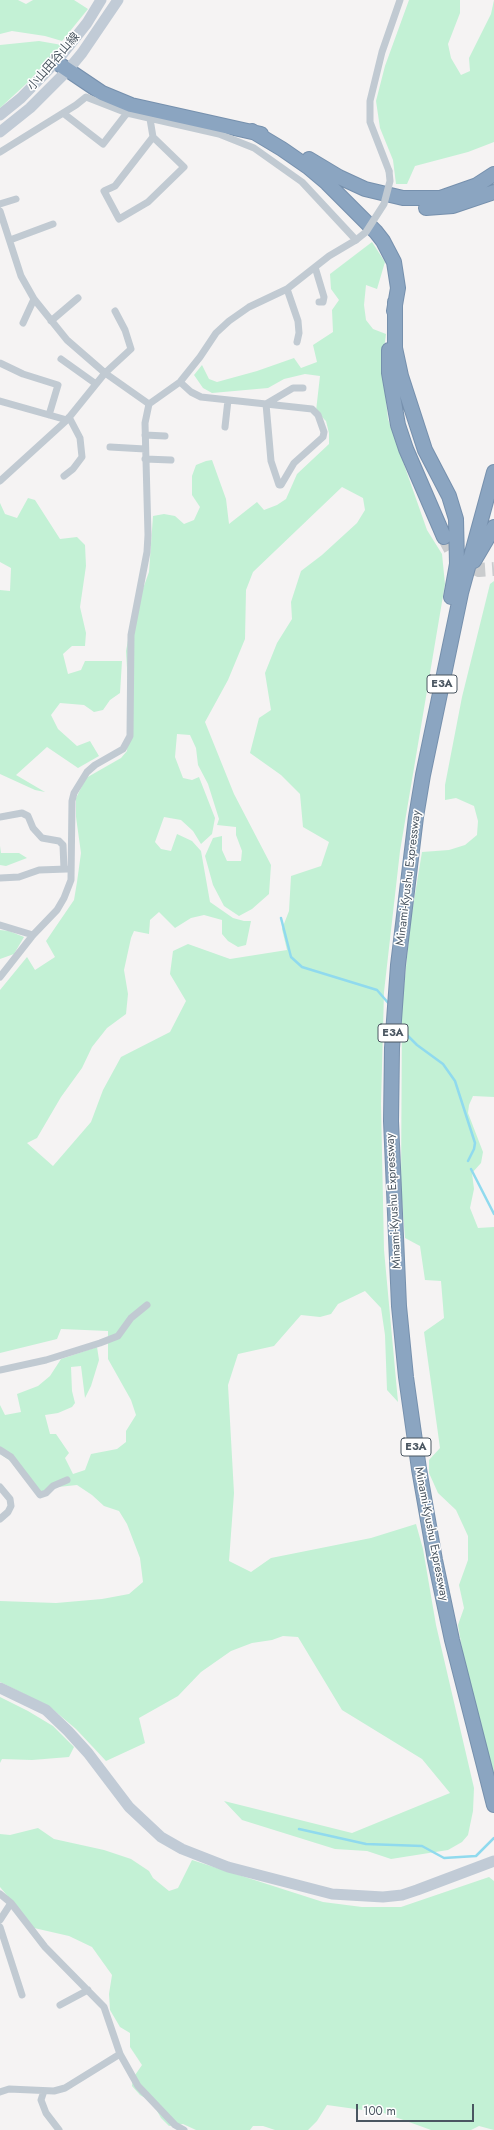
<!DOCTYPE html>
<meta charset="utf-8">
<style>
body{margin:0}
#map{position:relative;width:494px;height:2130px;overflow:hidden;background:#f5f3f3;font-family:Jost,sans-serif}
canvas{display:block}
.scale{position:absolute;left:356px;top:2104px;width:118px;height:18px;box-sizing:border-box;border:2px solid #4a5661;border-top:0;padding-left:5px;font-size:12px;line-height:14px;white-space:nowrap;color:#4a5661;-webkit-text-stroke:3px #fff;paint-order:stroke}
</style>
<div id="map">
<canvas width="494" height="2130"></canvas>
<div class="scale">100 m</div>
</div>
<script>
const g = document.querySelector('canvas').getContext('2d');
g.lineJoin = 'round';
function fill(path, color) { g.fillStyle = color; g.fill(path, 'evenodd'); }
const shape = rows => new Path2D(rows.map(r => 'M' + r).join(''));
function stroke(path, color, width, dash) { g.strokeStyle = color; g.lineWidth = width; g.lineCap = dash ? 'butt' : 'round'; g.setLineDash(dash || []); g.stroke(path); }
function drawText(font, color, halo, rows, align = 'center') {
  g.font = font + ' Jost,"Noto Sans JP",sans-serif'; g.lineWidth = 3; g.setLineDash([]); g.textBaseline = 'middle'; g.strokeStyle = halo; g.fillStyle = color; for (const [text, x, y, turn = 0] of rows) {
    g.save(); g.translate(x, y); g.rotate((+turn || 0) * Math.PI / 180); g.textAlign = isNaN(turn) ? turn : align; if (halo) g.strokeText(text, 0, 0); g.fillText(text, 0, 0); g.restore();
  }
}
fill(shape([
 [0,0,18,0,26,4,33,0,74,0,88,9,62,41,45,36,12,31,0,34],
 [409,0,460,0,460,13,448,44,451,58,461,75,470,71,469,58,491,14,494,0,494,142,468,152,415,166,407,184,396,184,393,160,380,128,376,101,385,66],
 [39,41,62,45,26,84,0,108,0,45],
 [372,242,385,262,377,289,366,285,364,305,366,320,373,329,386,334,382,364,388,419,427,530,442,554,445,584,400,851,384,992,381,1104,384,1250,398,1402,387,1390,385,1335,381,1308,365,1291,338,1304,331,1314,320,1317,301,1315,274,1346,238,1354,228,1385,234,1493,229,1561,251,1572,271,1558,371,1538,416,1524,423,1549,436,1625,474,1788,473,1811,468,1835,462,1842,448,1850,391,1859,367,1851,335,1849,242,1820,224,1801,352,1833,450,1793,422,1759,342,1710,298,1637,283,1636,272,1640,252,1643,231,1651,201,1672,178,1696,139,1718,145,1743,106,1761,76,1729,50,1707,0,1682,0,1601,56,1603,102,1599,129,1594,143,1582,140,1558,127,1524,119,1511,104,1506,92,1495,77,1485,58,1487,41,1494,21,1468,0,1454,0,1405,5,1415,21,1412,17,1394,38,1386,50,1376,61,1359,97,1347,99,1360,91,1386,85,1398,81,1366,71,1367,72,1391,75,1403,72,1407,58,1413,45,1415,50,1434,56,1434,69,1453,65,1458,73,1474,85,1470,91,1454,117,1449,126,1442,126,1431,136,1415,131,1400,108,1359,108,1331,61,1329,57,1339,0,1353,0,990,27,957,35,970,55,957,46,941,74,900,77,882,81,853,76,817,76,798,86,778,121,758,127,751,129,702,126,651,132,619,149,572,153,516,164,514,175,516,184,524,194,520,200,507,192,495,192,476,196,465,206,461,212,460,226,499,229,524,257,502,264,510,277,505,286,499,297,474,329,444,329,433,326,421,316,411,320,376,305,374,284,379,268,388,212,393,203,388,194,375,202,365,209,379,217,382,257,371,294,358,301,368,317,362,313,345,333,332,332,310,339,300,331,289,330,274],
 [342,487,363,498,365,510,357,523,322,555,301,571,291,602,292,619,277,643,265,673,271,710,259,718,250,753,281,775,300,794,303,827,329,842,321,866,291,876,289,911,282,929,287,950,230,959,188,944,173,951,170,974,186,1001,170,1032,121,1057,103,1090,91,1122,53,1166,27,1143,37,1138,61,1097,82,1068,92,1047,107,1028,126,1014,128,994,124,970,131,938,134,931,149,934,150,920,159,912,175,928,191,918,204,915,222,920,222,934,228,941,238,947,246,945,251,921,244,921,233,918,210,902,201,851,192,841,177,834,171,851,161,849,155,842,164,817,181,820,193,831,201,844,212,834,215,818,199,777,192,780,183,778,175,757,177,734,190,735,196,748,198,765,208,784,219,819,217,825,236,827,236,835,242,851,241,861,227,861,222,850,222,836,213,838,205,856,213,885,224,906,239,916,252,909,269,894,271,865,234,794,205,722,228,680,245,639,246,590,253,572],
 [28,498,35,500,60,539,77,537,85,545,86,566,80,607,86,633,85,646,72,646,63,654,68,674,81,670,85,661,122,661,120,693,110,700,103,710,94,712,84,705,60,703,51,715,58,729,77,746,90,741,99,756,78,768,47,747,16,775,45,792,35,790,0,774,0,590,10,591,11,568,0,562,0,503,5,514,17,518],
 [494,581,494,1097,473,1096,469,1105,468,1113,483,1152,481,1163,472,1173,474,1189,470,1208,478,1228,494,1227,494,1799,467,1678,458,1625,464,1608,459,1585,468,1560,468,1536,456,1510,438,1493,429,1473,429,1460,440,1448,424,1332,444,1318,441,1281,425,1280,420,1246,405,1238,401,1189,402,1006,411,918,422,852,449,850,465,845,477,835,478,821,474,806,456,798,445,800,445,785,462,697,490,584],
 [0,846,1,853,19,853,27,858,6,866,0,865],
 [0,930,9,931,24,937,14,954,0,959],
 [0,1697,28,1711,53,1726,74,1747,69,1757,32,1760,2,1759,0,1763],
 [38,1828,54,1839,104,1850,131,1859,149,1871,153,1878,169,1891,178,1888,192,1860,323,1902,362,1907,401,1907,489,1877,494,1881,494,2130,479,2126,471,2130,431,2130,384,2113,327,2105,317,2121,308,2130,275,2130,263,2126,253,2126,250,2130,196,2130,183,2124,169,2126,161,2118,152,2102,140,2095,132,2086,133,2078,142,2065,130,2047,130,2033,120,2027,110,2010,109,1994,112,1975,92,1947,69,1936,34,1928,0,1887,0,1834,10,1835]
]), '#c3f1d5');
stroke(shape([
 [281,918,291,957,302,967,377,990,390,1005],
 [399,1024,402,1030,417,1045,443,1064,455,1081,475,1143,474,1149,468,1161],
 [471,1169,494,1214],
 [299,1829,366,1844,422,1846,444,1858,476,1856,494,1838]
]), '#90daee', 2.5);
stroke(shape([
 [444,537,451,550,465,564,479,570,494,569]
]), '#caccce', 14, [14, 7]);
const highway = shape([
 [56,62,102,93,131,105,261,134],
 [252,131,282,149,308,167,327,183,376,232,383,241,394,262,398,288,394,311],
 [309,159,339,177,365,189,403,198,440,198,477,185,494,174],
 [426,208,453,206,494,192],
 [395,302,395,348,401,376,425,450,449,496,456,519,457,564,451,597],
 [389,350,389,373,398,425,406,449,444,537],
 [494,472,461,593,423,775,416,817,398,965,392,1048,391,1121,399,1306,406,1377,419,1469,435,1560,452,1640,494,1805],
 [474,561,494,527]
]);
stroke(highway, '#7690ad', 16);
stroke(shape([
 [63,113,103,144,127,113],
 [150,119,153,137],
 [153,137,184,167,148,202,119,219,104,191,115,186,153,137],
 [0,152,76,105,86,97,127,113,219,134,254,148,302,182,356,240,329,256,287,289,249,307,229,321,216,333,200,357,180,382,149,404,145,423,148,535,147,552,131,635,130,736,123,749,95,765,87,772,74,793,72,801,71,880,64,898,57,910,33,935,0,977],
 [389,171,370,122,370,101,382,52,400,0],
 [0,204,16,199],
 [0,211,21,276,34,299,67,340,105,373,149,404],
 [10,240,53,224],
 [315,267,324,297,323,302,319,302],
 [287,289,298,321,299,333,297,342],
 [51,321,78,298],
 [23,323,34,299],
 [61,359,96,384],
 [0,363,23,374,58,385,49,415],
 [180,382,191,392,201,397,266,404,312,409,318,415,324,432,323,437,294,463,281,485,279,485,271,461,266,404,293,388,303,388],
 [0,401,67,420],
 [225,427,228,400],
 [145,435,165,436],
 [110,447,145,449],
 [145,459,171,460],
 [64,476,73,469,82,457,80,438,69,417],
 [0,481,67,420,105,373,131,349,125,330,115,311],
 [0,817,22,813,28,816,33,828,42,838,59,841,63,845,64,869],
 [0,878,19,877,39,870,67,869],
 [0,925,33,935],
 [0,1370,46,1360,100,1343,118,1336,131,1318,147,1305],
 [0,1450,11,1457,40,1495,46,1493,53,1486,67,1480],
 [0,1487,10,1499,11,1506,8,1512,0,1519],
 [0,1894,11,1903,45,1947,104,2007,120,2054,138,2086,175,2125,184,2130],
 [0,1920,11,1903],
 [0,1927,22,1995],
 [60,2005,88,1990],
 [44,2091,41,2100,46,2113,59,2130],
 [0,2092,9,2089,54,2091,65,2088,120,2054]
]), '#c1cad2', 7);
stroke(shape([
 [0,115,21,98,56,62,87,23,101,0],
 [0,132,30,108,68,70,82,53,118,0],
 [0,1688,46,1710,68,1731,88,1753,129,1807,161,1837,182,1849,228,1867,332,1894,383,1897,402,1895,417,1890,494,1861]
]), '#c1cbd6', 11);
stroke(highway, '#8ba5c1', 14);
stroke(shape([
 [356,240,366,232,384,204,390,181,389,171]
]), '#c1cad2', 7);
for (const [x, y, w] of [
 [442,684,30],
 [393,1033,30],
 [416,1447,30]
]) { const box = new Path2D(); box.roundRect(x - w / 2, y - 9, w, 18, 3); g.fillStyle = '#fff'; g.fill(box); stroke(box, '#4a5661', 1); }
drawText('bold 11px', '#4a5661', null, [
 ["E3A",442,684],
 ["E3A",393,1033],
 ["E3A",416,1447]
]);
drawText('12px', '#4a5661', '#fff', [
 ["小山田谷山線",54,62,-49],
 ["Minami-Kyushu Expressway",409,878,-83],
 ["Minami-Kyushu Expressway",394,1201,-93],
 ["Minami-Kyushu Expressway",431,1534,79]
]);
</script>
